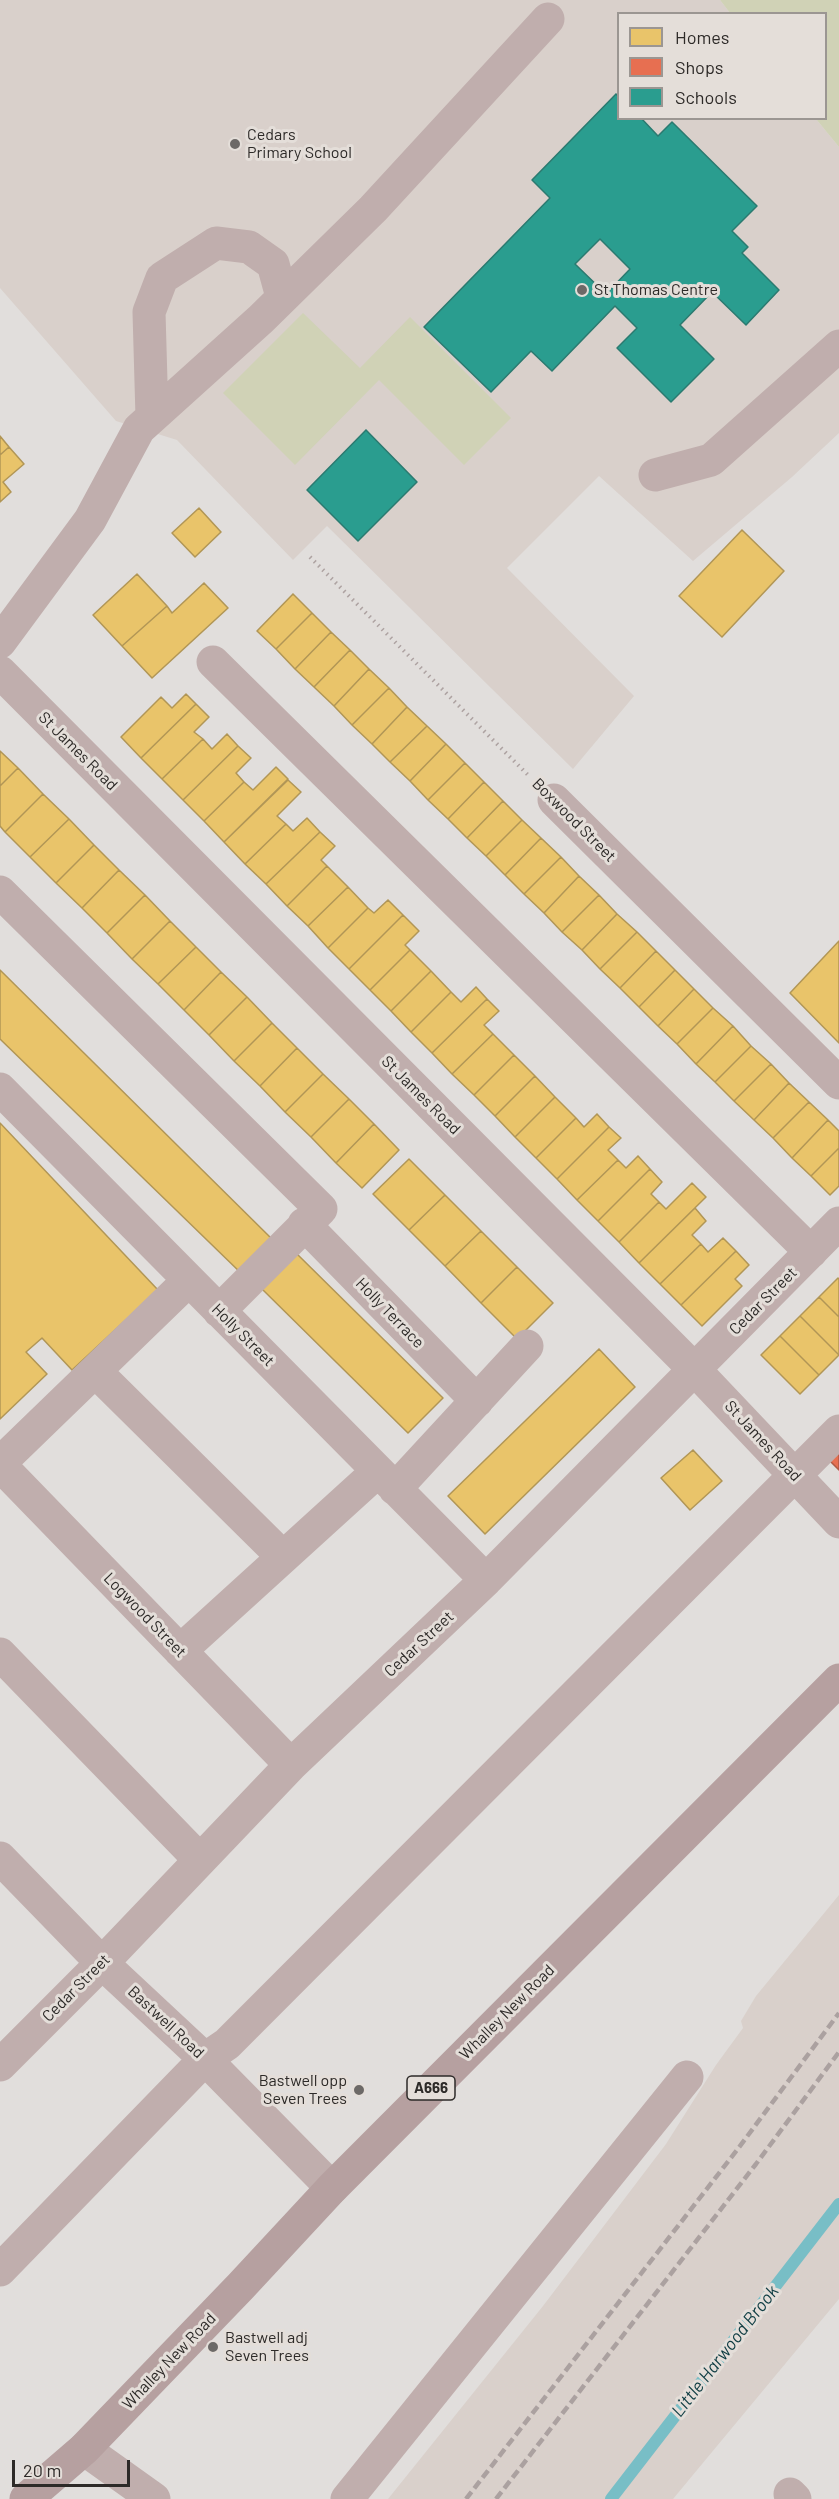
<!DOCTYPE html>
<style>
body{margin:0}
#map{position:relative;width:839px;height:2499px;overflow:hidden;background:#e1dedc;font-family:Barlow,sans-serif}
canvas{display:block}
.legend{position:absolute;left:617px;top:12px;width:210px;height:108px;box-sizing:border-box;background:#e4ded9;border:2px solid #9b9692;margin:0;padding:8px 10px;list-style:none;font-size:18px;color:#2d2a28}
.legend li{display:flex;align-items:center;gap:12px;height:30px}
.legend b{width:30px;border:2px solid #9b9692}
.scale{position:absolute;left:12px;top:2460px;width:118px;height:27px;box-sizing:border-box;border:3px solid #2d2a28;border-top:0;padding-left:8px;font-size:18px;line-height:21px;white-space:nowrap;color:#2d2a28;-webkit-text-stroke:4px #e4ded9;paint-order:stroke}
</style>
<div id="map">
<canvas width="839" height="2499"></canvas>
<ul class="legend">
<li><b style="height:16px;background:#e9c46a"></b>Homes</li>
<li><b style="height:16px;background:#e76f51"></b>Shops</li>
<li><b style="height:16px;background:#2a9d8f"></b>Schools</li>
</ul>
<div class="scale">20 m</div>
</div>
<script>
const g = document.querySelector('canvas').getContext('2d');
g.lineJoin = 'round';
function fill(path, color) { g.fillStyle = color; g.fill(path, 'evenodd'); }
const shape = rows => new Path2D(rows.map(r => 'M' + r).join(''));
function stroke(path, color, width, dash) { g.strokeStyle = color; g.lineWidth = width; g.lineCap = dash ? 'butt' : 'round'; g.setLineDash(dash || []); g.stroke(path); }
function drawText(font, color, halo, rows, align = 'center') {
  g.font = font + ' Barlow,sans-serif'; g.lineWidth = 6; g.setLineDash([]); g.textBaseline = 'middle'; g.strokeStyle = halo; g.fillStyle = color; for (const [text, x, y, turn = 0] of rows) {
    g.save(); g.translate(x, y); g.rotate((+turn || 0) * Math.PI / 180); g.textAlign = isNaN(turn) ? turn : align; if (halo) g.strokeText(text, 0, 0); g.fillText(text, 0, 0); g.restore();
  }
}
fill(shape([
 [0,0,720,0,730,13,618,14,618,118,816,119,839,147,839,433,792,477,693,561,599,476,507,568,634,696,573,769,327,526,293,560,177,440,116,421,0,288],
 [839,1895,839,2299,673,2499,388,2499,543,2306,666,2144,716,2065,743,2028,741,2021,756,1996]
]), '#d9d0cb');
fill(shape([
 [720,0,839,0,839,147,816,119,826,118,826,14,730,13],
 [303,313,360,368,410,317,511,418,464,465,379,380,295,465,223,393]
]), '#d0d2b6');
const homes = shape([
 [0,436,9,447,0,455,0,436],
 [9,447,24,464,3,482,11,492,0,502,0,455,9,447],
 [199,508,221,532,195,557,172,533,199,508],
 [742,530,784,571,722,637,679,596,742,530],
 [137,574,167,606,122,646,93,615,137,574],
 [204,583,228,608,152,678,122,646,167,606,172,613,204,583],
 [293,594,312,613,276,649,257,631,293,594],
 [312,613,331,632,295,669,276,649,312,613],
 [331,632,350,650,314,687,295,669,331,632],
 [350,650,369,669,334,706,314,687,350,650],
 [369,669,389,688,352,725,334,706,369,669],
 [389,688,407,707,372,744,352,725,389,688],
 [186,694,196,704,141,758,121,737,161,697,172,708,186,694],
 [196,704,209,717,194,732,203,739,162,779,141,758,196,704],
 [407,707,427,726,390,762,372,744,407,707],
 [427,726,446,744,410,781,390,762,427,726],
 [227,734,238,746,183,800,162,779,203,739,212,749,227,734],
 [446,744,465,763,428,800,410,781,446,744],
 [238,746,251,758,236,773,244,782,204,821,183,800,238,746],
 [0,751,18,768,0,786,0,751],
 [465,763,484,782,448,819,428,800,465,763],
 [276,767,288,779,224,842,204,821,244,782,253,790,276,767],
 [18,768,43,794,5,832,0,826,0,786,18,768],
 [288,780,301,792,277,816,286,824,245,864,224,842,288,780],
 [484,782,503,801,467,838,448,819,484,782],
 [43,794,69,819,30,857,5,832,43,794],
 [503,801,522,820,486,856,467,838,503,801],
 [307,818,320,832,266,884,245,864,286,824,293,831,307,818],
 [69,819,94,845,56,883,30,857,69,819],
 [522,820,541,838,505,875,486,856,522,820],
 [320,832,335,846,321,860,327,866,287,906,266,884,320,832],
 [541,838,561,857,524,894,505,875,541,838],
 [94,845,119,870,82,908,56,883,94,845],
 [561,857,579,876,544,913,524,894,561,857],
 [327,866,348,887,308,926,287,906,327,866],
 [119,870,145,895,107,933,82,908,119,870],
 [579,876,599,895,562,932,544,913,579,876],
 [348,887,368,908,328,948,308,926,348,887],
 [145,895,170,921,132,959,107,933,145,895],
 [599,895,617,914,582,950,562,932,599,895],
 [388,900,403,915,349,969,328,948,368,908,374,913,388,900],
 [617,914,637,932,600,969,582,950,617,914],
 [403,915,419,931,405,945,410,950,370,990,349,969,403,915],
 [170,921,196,947,158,984,132,959,170,921],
 [637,932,656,951,620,988,600,969,637,932],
 [839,941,839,1043,790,993,839,941],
 [196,947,221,972,184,1010,158,984,196,947],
 [410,950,431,971,391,1011,370,990,410,950],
 [656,951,675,970,639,1007,620,988,656,951],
 [0,970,275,1242,244,1276,0,1039,0,970],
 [675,970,694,989,658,1026,639,1007,675,970],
 [431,971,451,992,411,1032,391,1011,431,971],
 [221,972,247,997,209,1035,184,1010,221,972],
 [476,987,487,999,432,1053,411,1032,451,992,461,1002,476,987],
 [694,989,713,1008,677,1044,658,1026,694,989],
 [247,997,272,1023,234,1061,209,1035,247,997],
 [487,999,499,1011,484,1025,493,1034,452,1074,432,1053,487,999],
 [713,1008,733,1026,696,1064,677,1044,713,1008],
 [272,1023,297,1048,260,1086,234,1061,272,1023],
 [733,1026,751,1046,715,1082,696,1064,733,1026],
 [493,1034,514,1055,474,1095,452,1074,493,1034],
 [751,1046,771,1064,734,1101,715,1082,751,1046],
 [297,1048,323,1074,285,1112,260,1086,297,1048],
 [514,1055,535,1076,495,1116,474,1095,514,1055],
 [771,1064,789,1083,754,1120,734,1101,771,1064],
 [323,1074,349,1099,311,1137,285,1112,323,1074],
 [535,1076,555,1097,515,1137,495,1116,535,1076],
 [789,1083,809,1102,773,1138,754,1120,789,1083],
 [555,1097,576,1118,536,1158,515,1137,555,1097],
 [349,1099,374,1124,336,1163,311,1137,349,1099],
 [809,1102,828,1120,792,1158,773,1138,809,1102],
 [597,1114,609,1127,557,1179,536,1158,576,1118,584,1127,597,1114],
 [828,1120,839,1131,839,1148,811,1176,792,1158,828,1120],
 [0,1123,158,1290,72,1370,42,1338,26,1352,47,1374,0,1419,0,1123],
 [374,1124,399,1150,362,1188,336,1163,374,1124],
 [609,1127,621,1138,608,1150,618,1160,577,1200,557,1179,609,1127],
 [839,1148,839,1186,830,1195,811,1176,839,1148],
 [638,1156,650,1169,598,1221,577,1200,618,1160,626,1168,638,1156],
 [409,1159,445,1195,409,1230,373,1194,409,1159],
 [650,1169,662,1182,651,1194,659,1202,619,1242,598,1221,650,1169],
 [692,1183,706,1197,639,1263,619,1242,659,1202,666,1209,692,1183],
 [445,1195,481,1231,445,1266,409,1230,445,1195],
 [695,1208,706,1221,692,1235,701,1244,660,1284,639,1263,695,1208],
 [481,1231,517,1267,481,1303,445,1266,481,1231],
 [723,1238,736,1251,681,1305,660,1284,701,1244,708,1252,723,1238],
 [736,1251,749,1265,735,1279,742,1286,702,1326,681,1305,736,1251],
 [297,1254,443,1398,408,1433,262,1289,297,1254],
 [517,1267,553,1303,517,1339,481,1303,517,1267],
 [838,1278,839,1279,839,1317,819,1297,838,1278],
 [819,1297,839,1317,839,1355,800,1316,819,1297],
 [800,1316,839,1355,819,1375,780,1336,800,1316],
 [780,1336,819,1375,800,1394,761,1355,780,1336],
 [599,1349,635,1387,485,1534,448,1496,599,1349],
 [693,1450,722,1481,690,1510,661,1478,693,1450]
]);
fill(homes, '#e9c46a');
stroke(homes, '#b19656', 1.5);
const shops = shape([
 [839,1445,839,1470,827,1458,839,1445]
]);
fill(shops, '#e76f51');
stroke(shops, '#af5a45', 1.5);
const schools = shape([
 [616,94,618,96,618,118,641,118,658,136,672,122,757,206,732,231,748,247,742,253,779,290,746,325,712,292,680,325,714,359,671,402,617,348,637,328,615,306,552,371,531,351,491,392,424,327,550,198,532,180,616,94],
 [600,239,630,269,606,294,575,264,600,239],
 [366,430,417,482,358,541,307,490,366,430]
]);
fill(schools, '#2a9d8f');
stroke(schools, '#2b7a70', 1.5);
stroke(shape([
 [611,2499,839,2204]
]), '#78bec6', 12);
stroke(shape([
 [310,557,528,775]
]), '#aea3a2', 4, [1.5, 4.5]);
stroke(shape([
 [152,417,149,312,162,278,216,243,249,247,273,264,282,297],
 [655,475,711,460,839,346],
 [0,642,90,520,139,429,261,319,373,209,548,19],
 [213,662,811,1252],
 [0,672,695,1370,839,1522],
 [554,800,839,1083],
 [0,892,321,1209,219,1311],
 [0,1089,486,1580],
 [304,1224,477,1401],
 [95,1371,283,1557],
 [0,1463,189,1280],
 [0,1465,291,1765],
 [395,1489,527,1346],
 [180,1651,378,1471],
 [0,1654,200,1860],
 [0,1858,102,1963,205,2059,332,2188],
 [0,2065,102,1963,291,1765,486,1580,839,1223],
 [0,2270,205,2059,227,2044,839,1431],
 [84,2449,154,2499],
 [790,2494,795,2499],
 [347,2499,687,2077]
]), '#c0aead', 33);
stroke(shape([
 [26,2499,84,2449,241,2286,332,2188,839,1680]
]), '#b6a0a0', 33);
stroke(shape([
 [466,2499,737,2150,839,2013],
 [496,2499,756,2164,839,2052]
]), '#aba1a0', 4.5, [9, 4.5]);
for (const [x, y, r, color] of [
 [235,144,6,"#6c6967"],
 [582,290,6,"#6c6967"],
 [359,2090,6,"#6c6967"],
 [213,2347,6,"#6c6967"]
]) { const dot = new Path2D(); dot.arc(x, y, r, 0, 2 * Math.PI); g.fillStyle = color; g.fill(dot); stroke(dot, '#e4ded9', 2); }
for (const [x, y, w] of [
 [431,2088,48]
]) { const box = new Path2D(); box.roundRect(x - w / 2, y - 12, w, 24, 4.5); g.fillStyle = '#e4ded9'; g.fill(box); stroke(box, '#2d2a28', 1.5); }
drawText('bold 15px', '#2d2a28', null, [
 ["A666",431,2088]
]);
drawText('16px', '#2d2a28', '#e4ded9', [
 ["Cedars",247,135],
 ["Primary School",247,153],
 ["St Thomas Centre",594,290],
 ["Bastwell opp",347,2081,"right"],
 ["Seven Trees",347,2099,"right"],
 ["Bastwell adj",225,2338],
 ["Seven Trees",225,2356]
], 'left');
drawText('16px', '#2d2a28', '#e4ded9', [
 ["St James Road",78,751,45],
 ["Boxwood Street",574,820,45],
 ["St James Road",421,1095,45],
 ["Cedar Street",763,1301,-45],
 ["Holly Terrace",390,1313,46],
 ["Holly Street",243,1335,45],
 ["St James Road",763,1441,47],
 ["Logwood Street",145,1615,46],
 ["Cedar Street",419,1644,-43],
 ["Cedar Street",76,1988,-45],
 ["Whalley New Road",507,2012,-45],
 ["Bastwell Road",166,2022,43],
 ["Whalley New Road",169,2361,-46]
]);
drawText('italic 18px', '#0d3c42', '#e4ded9', [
 ["Little Harwood Brook",725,2351,-52]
]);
</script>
